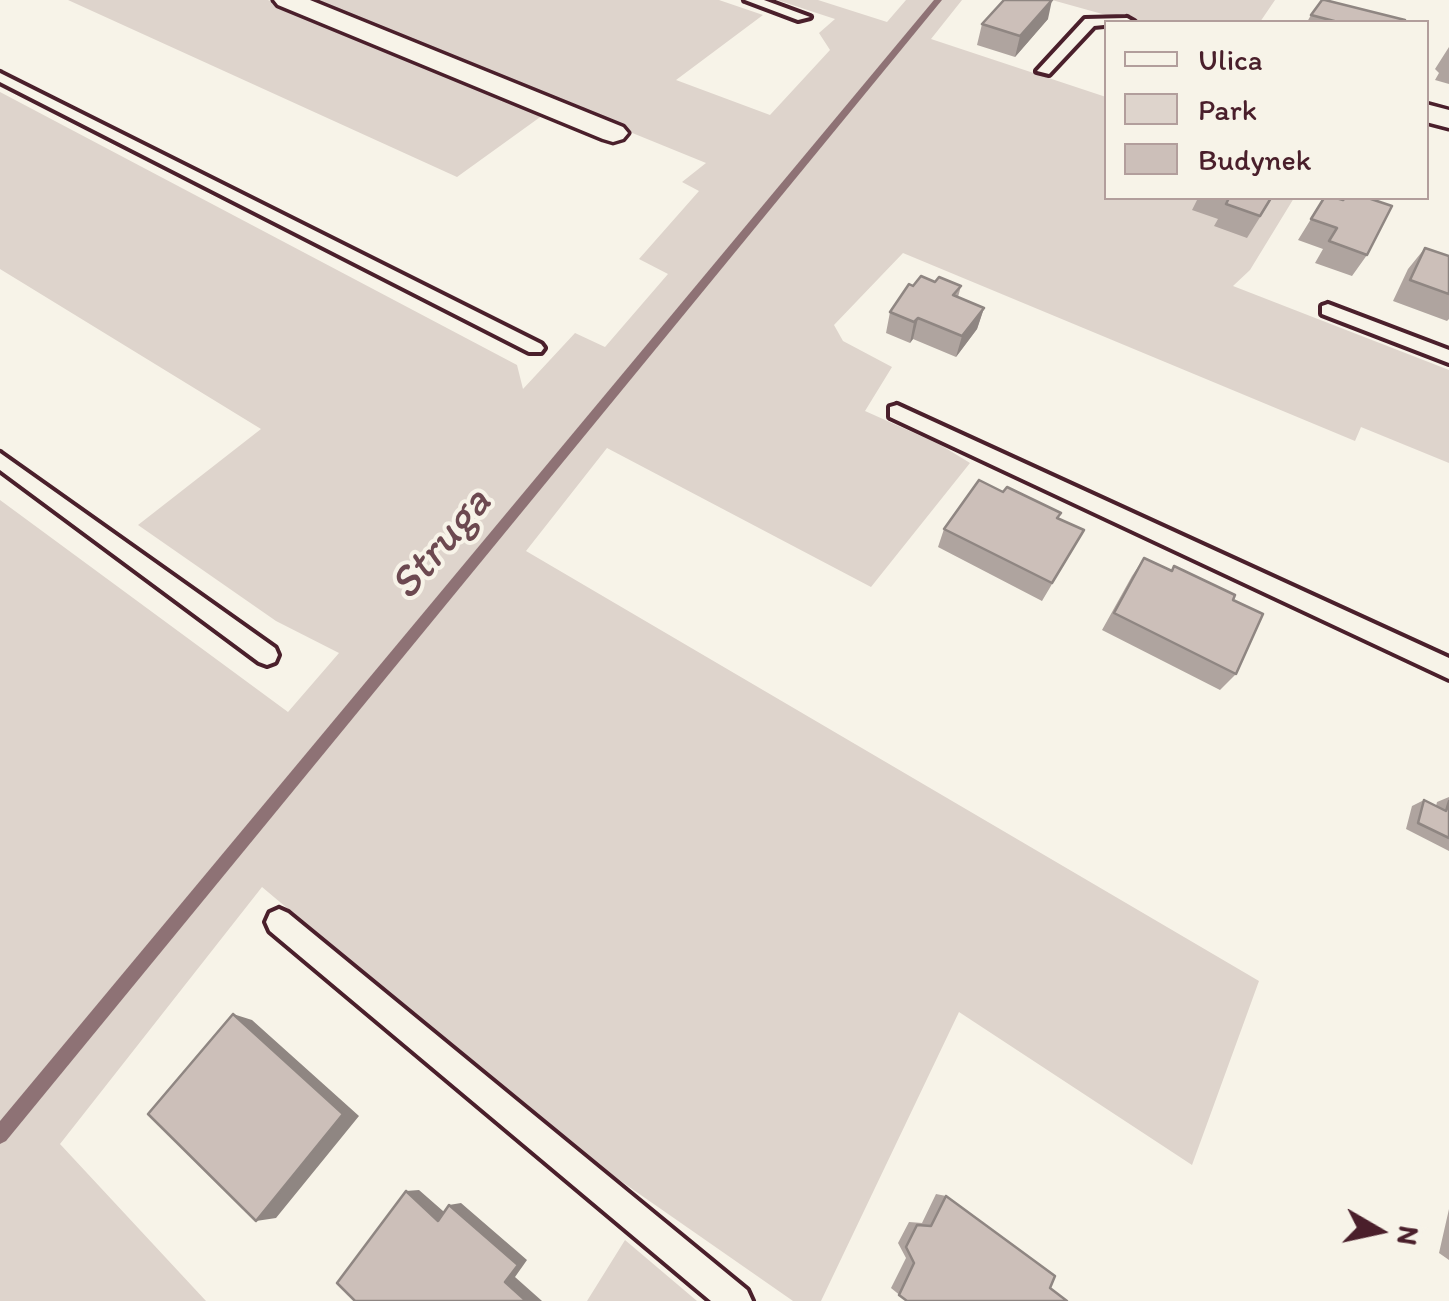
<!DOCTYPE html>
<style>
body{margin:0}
#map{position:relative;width:1449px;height:1301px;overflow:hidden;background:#f7f3e8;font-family:Itim,sans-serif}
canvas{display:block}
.legend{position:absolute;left:1104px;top:20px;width:325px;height:180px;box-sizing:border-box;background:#f7f3e8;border:2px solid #b29e9c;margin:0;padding:12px 18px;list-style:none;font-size:30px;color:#4a1f2b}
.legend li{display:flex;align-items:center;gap:20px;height:50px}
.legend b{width:50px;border:2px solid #b29e9c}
.north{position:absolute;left:1329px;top:1181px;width:100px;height:100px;-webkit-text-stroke:8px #f7f3e8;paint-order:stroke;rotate:99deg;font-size:28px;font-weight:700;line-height:40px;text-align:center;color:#4a1f2b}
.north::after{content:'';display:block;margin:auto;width:35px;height:45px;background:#4a1f2b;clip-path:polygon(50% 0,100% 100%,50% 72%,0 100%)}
</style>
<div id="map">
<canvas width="1449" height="1301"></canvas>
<ul class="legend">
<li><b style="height:12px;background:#f7f3e8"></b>Ulica</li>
<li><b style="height:28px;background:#ded4cc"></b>Park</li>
<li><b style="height:28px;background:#ccbfb9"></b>Budynek</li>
</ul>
<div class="north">N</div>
</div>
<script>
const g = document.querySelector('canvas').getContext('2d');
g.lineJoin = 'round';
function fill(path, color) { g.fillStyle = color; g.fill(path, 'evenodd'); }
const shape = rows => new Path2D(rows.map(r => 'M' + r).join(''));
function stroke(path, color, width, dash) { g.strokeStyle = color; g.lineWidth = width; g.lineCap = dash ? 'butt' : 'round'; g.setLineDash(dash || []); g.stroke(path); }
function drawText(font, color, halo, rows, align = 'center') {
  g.font = font + ' Itim,sans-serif'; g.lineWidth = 8; g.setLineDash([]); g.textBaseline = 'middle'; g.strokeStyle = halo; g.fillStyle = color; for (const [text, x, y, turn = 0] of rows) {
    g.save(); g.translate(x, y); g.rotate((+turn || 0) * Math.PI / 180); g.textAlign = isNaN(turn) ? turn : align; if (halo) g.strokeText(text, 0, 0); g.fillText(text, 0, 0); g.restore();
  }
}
fill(shape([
 [68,0,268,0,543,115,457,177],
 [306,0,719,0,763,15,676,80,770,115,830,50,819,33,835,19,777,0,818,0,887,22,906,0,962,0,931,39,1106,97,1106,198,1294,198,1250,270,1233,286,1449,370,1449,463,1361,427,1355,441,903,253,834,325,843,341,892,367,865,411,939,444,970,463,871,587,607,448,526,551,1259,981,1192,1165,959,1012,821,1301,793,1301,569,1145,262,887,60,1144,206,1301,0,1301,0,500,288,712,339,653,276,621,138,525,261,429,0,269,0,92,517,365,523,389,575,333,605,347,668,274,639,259,699,191,682,182,706,163],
 [1052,0,1275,0,1260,22,1131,22],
 [625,1240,697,1301,587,1301]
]), '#ded4cc');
fill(shape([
 [934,0,942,0,6,1141,0,1144,0,1121,934,0]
]), '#8e7275');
const lane = shape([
 [745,0,764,0,810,17,798,20,745,0],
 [1127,18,1134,22,1094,26,1049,74,1037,71,1085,19,1127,18],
 [0,73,541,344,544,348,541,352,529,352,0,82,0,73],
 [1328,304,1449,350,1449,363,1322,314,1322,306,1328,304],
 [897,405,1449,658,1449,679,890,417,890,407,897,405],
 [0,453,275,648,278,655,275,662,267,665,259,662,0,470,0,453],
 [279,909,288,913,747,1290,752,1301,711,1301,270,931,266,922,270,913,279,909]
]);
const street = shape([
 [274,0,310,0,623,127,628,133,623,139,613,142,603,139,278,5,274,0],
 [1426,104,1449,110,1449,128,1426,122,1426,104]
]);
stroke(lane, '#4a1f2b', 8);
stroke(street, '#4a1f2b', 7);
fill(lane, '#f7f3e8');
fill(street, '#f7f3e8');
fill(shape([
 [1311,15,1404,22,1307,22],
 [1048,19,1015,57,977,45,982,24],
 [1449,47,1449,84,1435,80,1439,73,1435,69],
 [1198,198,1272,198,1247,238,1214,226,1218,219,1192,210],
 [1324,198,1342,200,1344,198,1368,198,1367,255,1352,276,1315,263,1323,249,1298,240],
 [1425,248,1449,256,1449,319,1447,321,1393,301,1408,269],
 [935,282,961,286,958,297,984,308,977,329,956,357,913,339,910,343,886,333,890,312,913,286],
 [1003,492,1061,513,1058,518,1084,530,1042,601,938,547,944,529],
 [1144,558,1171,571,1174,566,1233,600,1236,674,1220,690,1102,630,1132,576],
 [1449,797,1449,851,1406,829,1412,806,1424,800,1436,806,1437,802],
 [936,1194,946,1196,907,1301,891,1288,906,1258,898,1243,909,1222,922,1223],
 [1449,1209,1449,1260,1439,1253]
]), '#afa49f');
fill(shape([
 [1052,0,1048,19,1015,57,1020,36],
 [984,308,977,329,956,357,962,336],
 [918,318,913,339,910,343,914,322],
 [233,1014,252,1020,359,1116,276,1218,256,1221],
 [419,1190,451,1218,438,1221,406,1191],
 [461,1203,527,1260,515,1277,542,1301,526,1301,505,1282,449,1205]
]), '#8f8682');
const building = shape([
 [1004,0,1052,0,1020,36,982,24,1004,0],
 [1322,0,1325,0,1405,20,1404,22,1338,22,1311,15,1322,0],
 [1229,198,1271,198,1260,216,1226,204,1229,198],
 [1324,198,1336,198,1343,200,1345,198,1368,198,1392,206,1367,255,1329,241,1337,228,1311,219,1324,198],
 [1425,248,1449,256,1449,294,1410,280,1425,248],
 [921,276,935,282,939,277,961,286,953,295,984,308,962,336,918,318,914,322,890,312,909,284,913,286,921,276],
 [979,480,1003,492,1007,487,1061,513,1057,518,1084,530,1052,583,944,529,979,480],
 [1144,558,1172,571,1174,566,1235,595,1233,600,1263,614,1236,674,1114,613,1144,558],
 [1424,800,1446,811,1449,801,1449,838,1418,823,1424,800],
 [233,1014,343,1114,256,1221,148,1114,233,1014],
 [406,1191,438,1221,449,1205,518,1265,505,1282,526,1301,355,1301,337,1283,406,1191],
 [946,1196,1055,1276,1050,1288,1067,1301,907,1301,899,1295,914,1263,906,1247,917,1225,931,1226,946,1196]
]);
fill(building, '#ccbfb9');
stroke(building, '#8f8682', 2.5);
drawText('italic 45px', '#6c4950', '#f7f3e8', [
 ["Struga",442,545,-50]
]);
</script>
